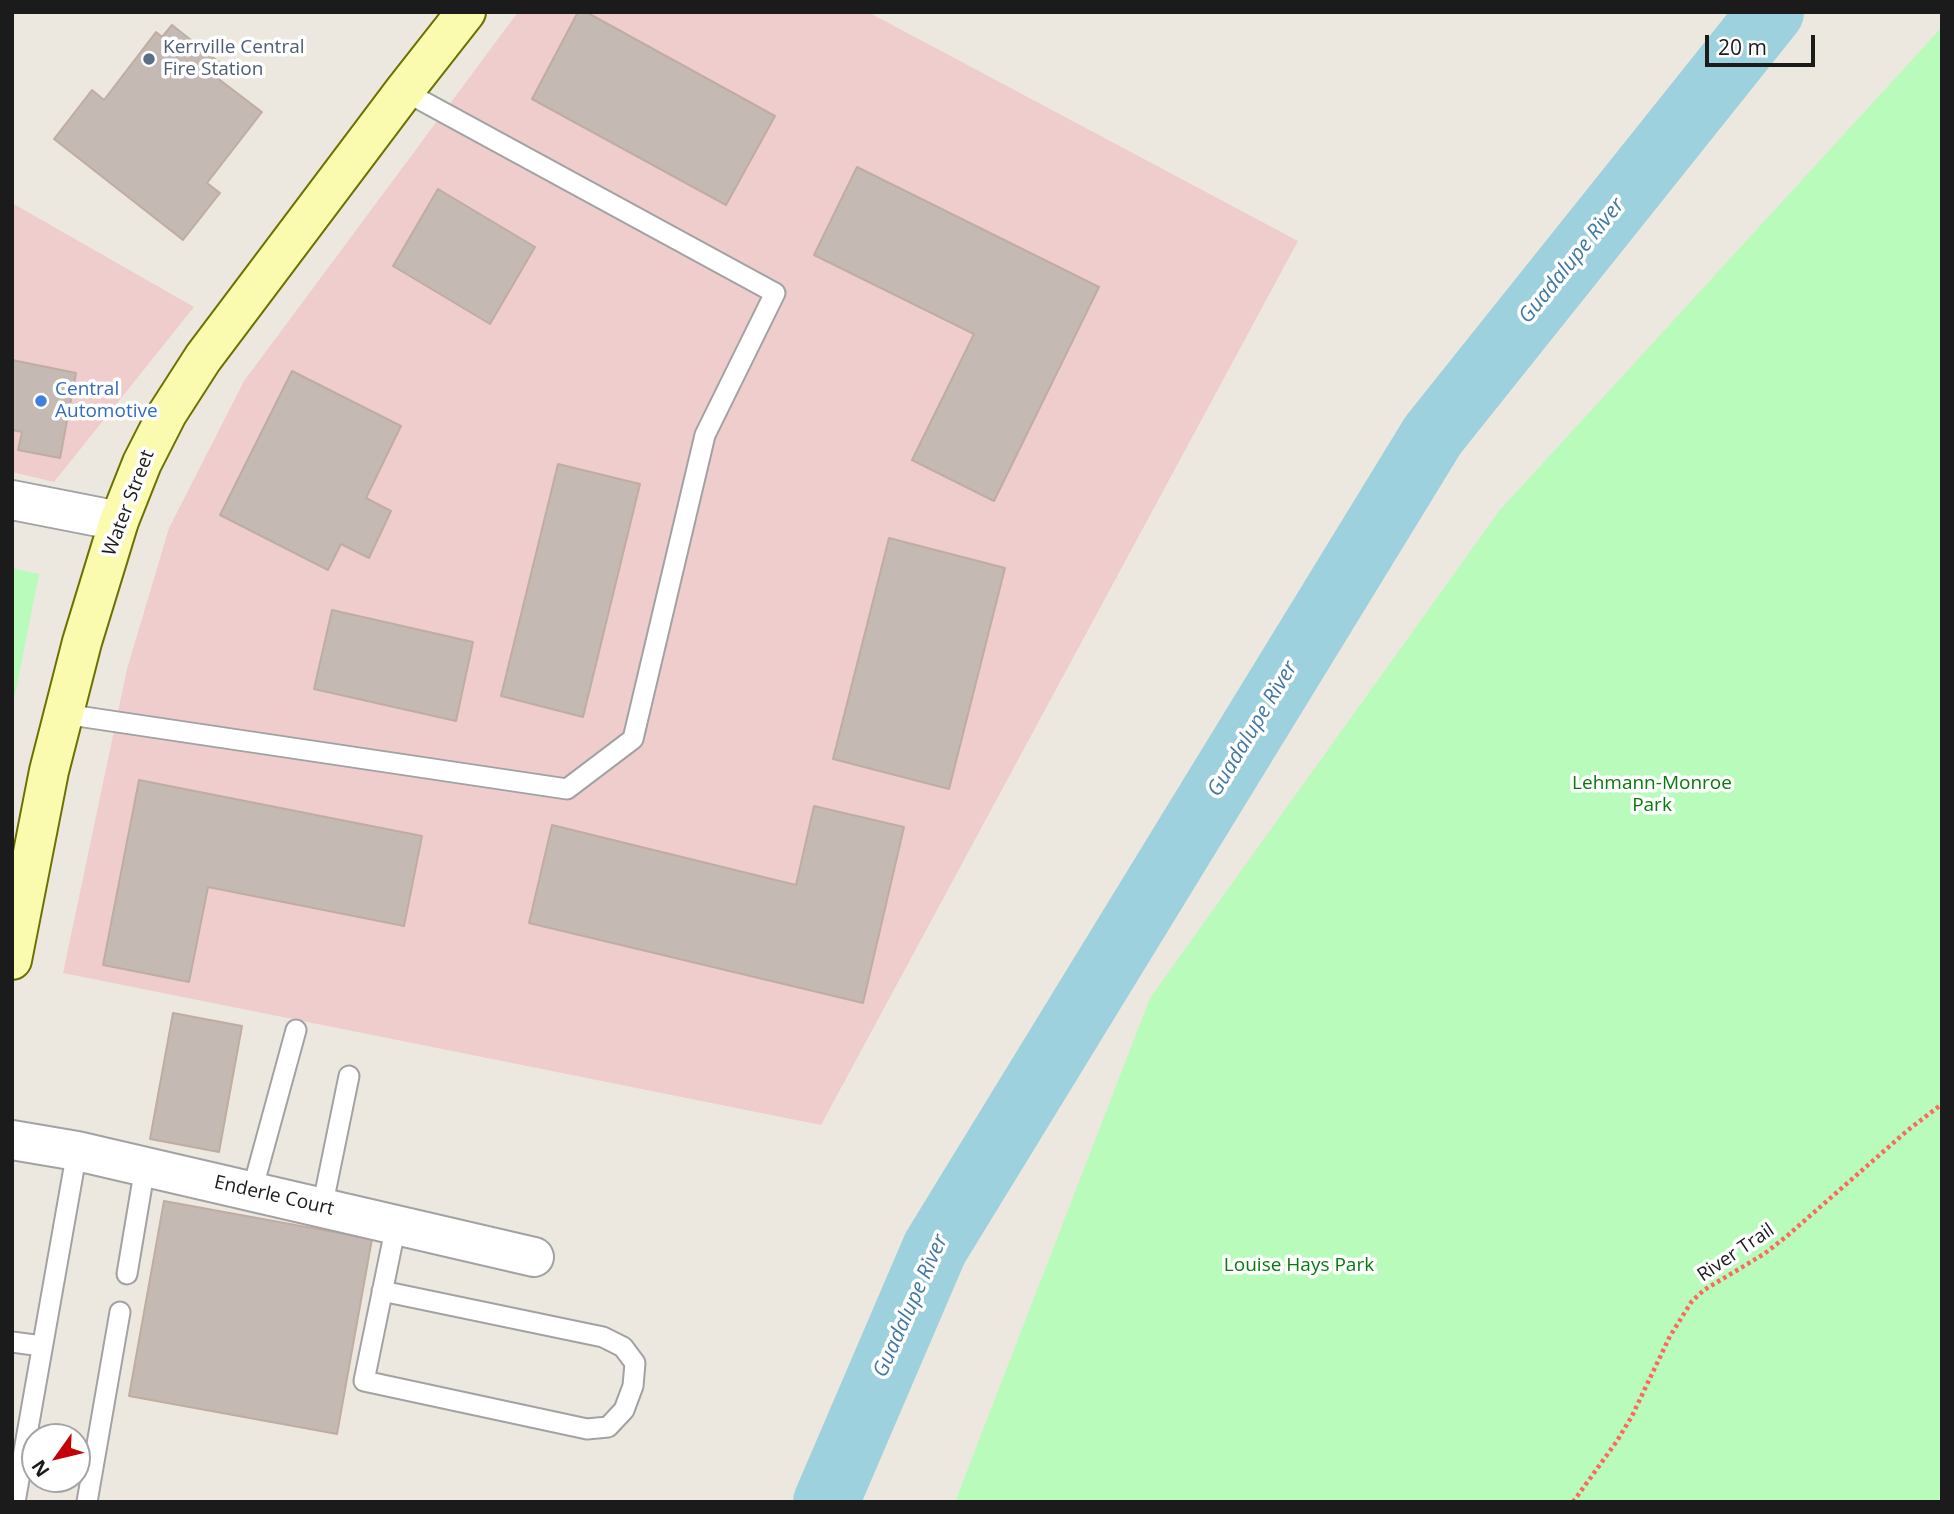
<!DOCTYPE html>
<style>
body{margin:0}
#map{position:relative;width:1954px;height:1514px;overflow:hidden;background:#ede8df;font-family:"Open Sans",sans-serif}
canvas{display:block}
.frame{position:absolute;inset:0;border:14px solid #1b1b1b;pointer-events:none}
.north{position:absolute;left:21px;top:1423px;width:70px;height:70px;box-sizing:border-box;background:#fff;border:2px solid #a4a4a4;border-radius:50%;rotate:236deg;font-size:19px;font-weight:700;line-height:28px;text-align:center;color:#1b1b1b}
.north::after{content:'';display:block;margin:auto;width:24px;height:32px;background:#c50009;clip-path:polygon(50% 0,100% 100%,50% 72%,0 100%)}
.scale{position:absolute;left:1705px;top:35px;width:110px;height:32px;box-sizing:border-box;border:4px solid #1b1b1b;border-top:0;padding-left:9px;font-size:21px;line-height:24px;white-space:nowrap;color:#1b1b1b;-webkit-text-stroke:5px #fff;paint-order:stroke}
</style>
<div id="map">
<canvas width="1954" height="1514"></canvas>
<div class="frame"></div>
<div class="north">N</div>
<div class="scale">20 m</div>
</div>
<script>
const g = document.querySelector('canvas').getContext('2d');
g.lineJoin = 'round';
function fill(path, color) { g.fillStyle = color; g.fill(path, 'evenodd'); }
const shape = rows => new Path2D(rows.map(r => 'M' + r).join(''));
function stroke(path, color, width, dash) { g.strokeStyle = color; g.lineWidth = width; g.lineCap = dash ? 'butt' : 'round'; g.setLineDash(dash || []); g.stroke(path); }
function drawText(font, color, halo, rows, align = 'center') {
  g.font = font + ' "Open Sans",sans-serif'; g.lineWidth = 7; g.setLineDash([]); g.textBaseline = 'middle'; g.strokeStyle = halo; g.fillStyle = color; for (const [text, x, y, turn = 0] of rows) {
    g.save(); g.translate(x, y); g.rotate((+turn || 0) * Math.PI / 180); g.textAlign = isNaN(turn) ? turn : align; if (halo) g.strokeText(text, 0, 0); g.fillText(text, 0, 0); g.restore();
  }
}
fill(shape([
 [518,12,868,12,1298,241,821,1125,63,973,127,669,169,528,244,381],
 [12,203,194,307,54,482,12,472]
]), '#efcdcd');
fill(shape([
 [1942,27,1942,1502,955,1502,1150,998,1499,511],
 [12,568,39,574,12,710]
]), '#b8fbbb');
stroke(shape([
 [826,1502,935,1248,1433,435,1771,12]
]), '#9dd1dd', 66);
const building = shape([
 [578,12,586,12,775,116,726,205,532,99,578,12],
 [172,25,220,63,212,74,262,112,207,183,220,193,183,240,54,139,92,90,104,100,156,32,162,37,172,25],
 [857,167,1099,287,994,501,912,460,974,334,814,255,857,167],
 [438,189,535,247,490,324,393,266,438,189],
 [12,360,76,373,60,458,18,450,22,432,12,430,12,360],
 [292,371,401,426,366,498,391,511,369,558,341,544,328,570,220,515,292,371],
 [558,464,640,484,583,717,501,696,558,464],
 [889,538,1005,568,949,789,833,759,889,538],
 [332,610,473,642,456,721,314,689,332,610],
 [139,780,422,836,404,926,208,887,189,982,103,965,139,780],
 [814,806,904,827,863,1003,529,923,552,825,796,885,814,806],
 [173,1013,242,1026,219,1152,150,1139,173,1013],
 [164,1201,372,1239,337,1434,129,1396,164,1201]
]);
fill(building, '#c4b9b3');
stroke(building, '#bfada1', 2);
const lane = shape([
 [64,714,567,789,633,739,705,435,775,293,404,91],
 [252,1191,296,1030],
 [322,1208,349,1076],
 [127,1274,145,1167],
 [382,1291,603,1337,623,1347,635,1363,633,1386,624,1410,608,1427,587,1429,364,1381,396,1225],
 [12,1342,42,1346],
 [15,1502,77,1151],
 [87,1502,120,1312]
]);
const street = shape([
 [12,500,119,521],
 [12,1140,77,1151,534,1257]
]);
const secondary = shape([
 [12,960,49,771,82,642,119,521,142,463,167,414,203,358,404,91,466,12]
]);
stroke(lane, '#a2a2a2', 23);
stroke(street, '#a2a2a2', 42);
stroke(secondary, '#6b7201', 42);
stroke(shape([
 [1573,1502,1617,1441,1632,1416,1670,1336,1692,1301,1704,1290,1764,1254,1787,1236,1908,1130,1942,1104]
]), '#fe685f', 4.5, [3.5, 3.5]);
stroke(lane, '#fff', 19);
stroke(street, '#fff', 38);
stroke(secondary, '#fbfbaf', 38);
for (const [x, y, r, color] of [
 [149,59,7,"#5c6f8a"],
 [41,401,7,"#3f7fe0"]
]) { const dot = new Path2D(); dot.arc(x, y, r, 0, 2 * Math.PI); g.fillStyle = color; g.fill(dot); stroke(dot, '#fff', 2.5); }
drawText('19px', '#4e5e75', '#fff', [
 ["Kerrville Central",163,48],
 ["Fire Station",163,70]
], 'left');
drawText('19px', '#366cbe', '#fff', [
 ["Central",55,390],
 ["Automotive",55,412]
], 'left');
drawText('19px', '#1b1b1b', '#fff', [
 ["Water Street",129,503,-69],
 ["Enderle Court",274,1196,13],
 ["River Trail",1736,1253,-34]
]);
drawText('19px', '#077a0c', '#fff', [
 ["Lehmann-Monroe",1652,784],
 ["Park",1652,806],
 ["Louise Hays Park",1299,1266]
]);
drawText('italic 21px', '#4278a4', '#fff', [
 ["Guadalupe River",1572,261,-51],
 ["Guadalupe River",1253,729,-59],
 ["Guadalupe River",911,1306,-66]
]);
</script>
